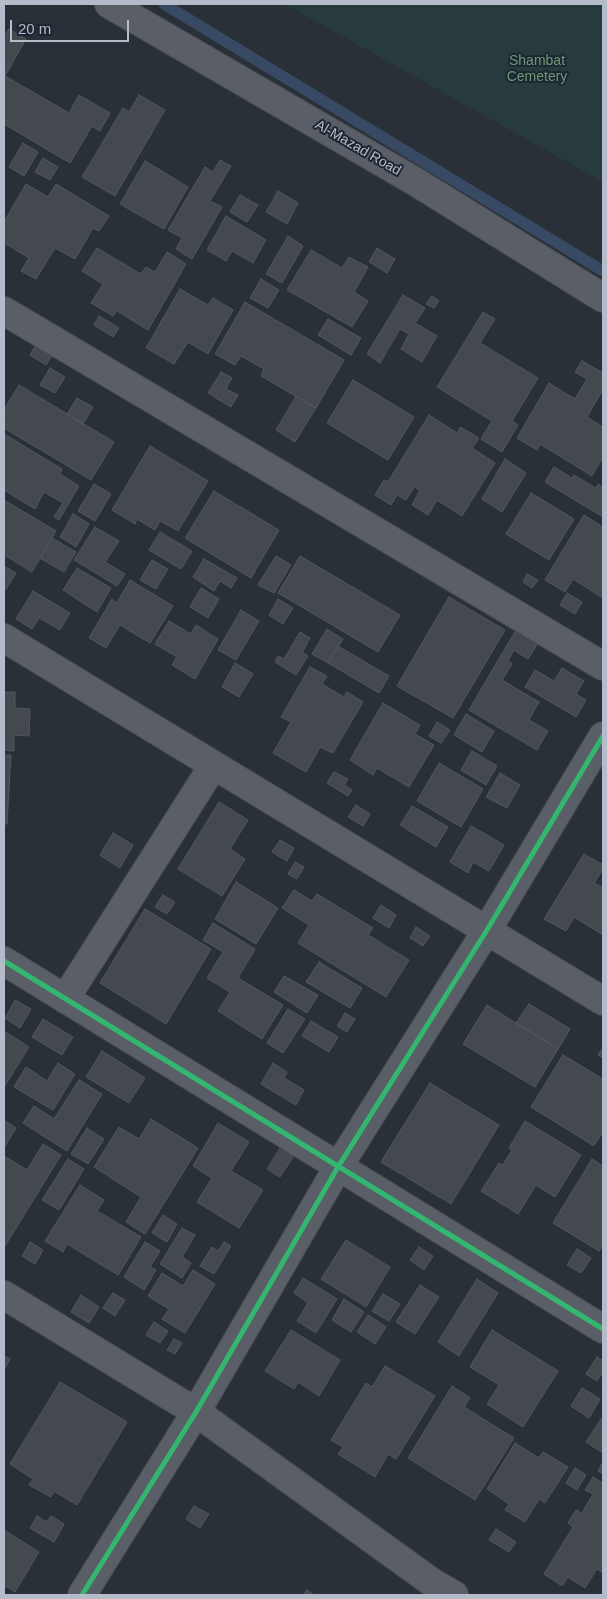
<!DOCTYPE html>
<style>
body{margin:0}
#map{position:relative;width:607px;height:1599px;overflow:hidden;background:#2a3038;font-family:Arial,sans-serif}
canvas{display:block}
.frame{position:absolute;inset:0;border:5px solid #b4bcc9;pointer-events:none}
.scale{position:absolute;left:10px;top:20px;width:119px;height:22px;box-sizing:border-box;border:2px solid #b4bcc9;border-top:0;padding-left:6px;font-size:15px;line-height:18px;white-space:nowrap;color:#b4bcc9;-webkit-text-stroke:4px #1d2633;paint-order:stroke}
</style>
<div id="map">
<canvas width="607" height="1599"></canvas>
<div class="frame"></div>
<div class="scale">20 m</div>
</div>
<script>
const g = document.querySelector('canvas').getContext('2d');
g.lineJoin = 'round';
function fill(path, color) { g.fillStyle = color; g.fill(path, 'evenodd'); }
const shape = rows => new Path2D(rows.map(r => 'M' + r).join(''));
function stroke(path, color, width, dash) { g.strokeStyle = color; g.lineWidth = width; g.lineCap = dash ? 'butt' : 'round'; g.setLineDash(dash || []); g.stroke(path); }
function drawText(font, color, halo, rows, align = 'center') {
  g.font = font + ' Arial,sans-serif'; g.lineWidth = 4; g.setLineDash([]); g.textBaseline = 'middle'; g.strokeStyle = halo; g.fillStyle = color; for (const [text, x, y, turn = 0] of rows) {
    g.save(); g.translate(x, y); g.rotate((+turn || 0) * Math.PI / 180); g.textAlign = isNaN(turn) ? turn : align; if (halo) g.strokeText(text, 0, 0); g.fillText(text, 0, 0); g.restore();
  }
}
fill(shape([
 [285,4,603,4,603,182]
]), '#273a3e');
stroke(shape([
 [164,4,603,271]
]), '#384963', 11);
const building = shape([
 [9,29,26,39,5,76,69,113,79,95,110,113,100,131,92,126,70,163,4,124,4,37,9,29],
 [139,95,165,110,115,196,82,177,123,108,129,112,139,95],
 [23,143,38,152,24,176,9,167,23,143],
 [43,158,58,167,50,180,35,172,43,158],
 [220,160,231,166,210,201,222,207,192,259,176,249,182,238,168,230,205,167,213,172,220,160],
 [145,161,188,187,164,229,120,204,145,161],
 [26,184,48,197,56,184,109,216,99,231,93,228,75,259,55,248,36,279,21,271,29,258,4,243,4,222,26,184],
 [278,191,298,203,287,224,266,212,278,191],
 [240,195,258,205,247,222,230,212,240,195],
 [226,216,266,240,253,263,232,251,226,261,207,250,226,216],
 [288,236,303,246,282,283,266,274,288,236],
 [97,248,141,274,146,267,155,272,167,252,186,264,148,330,117,311,113,316,91,303,103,284,82,271,97,248],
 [377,248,395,259,387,273,369,262,377,248],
 [311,250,342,268,349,257,368,267,354,292,368,301,352,327,287,290,311,250],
 [261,279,279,290,268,308,250,298,261,279],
 [180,289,208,305,213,298,233,310,208,354,188,342,174,364,146,348,180,289],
 [403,295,425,308,415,323,437,336,422,362,401,349,409,334,400,329,380,363,367,354,403,295],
 [432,296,439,301,434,308,426,304,432,296],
 [245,302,344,360,316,408,261,376,264,369,241,356,235,365,215,354,245,302],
 [483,312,495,319,480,343,538,378,512,421,518,425,502,452,481,439,492,421,437,387,483,312],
 [99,316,119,328,113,337,94,325,99,316],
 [328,319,361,338,351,355,318,335,328,319],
 [39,340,55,350,46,365,30,355,39,340],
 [582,361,603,373,603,389,587,417,603,427,603,457,592,476,540,444,537,450,517,438,549,383,575,399,587,379,575,372,582,361],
 [50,368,65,377,55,393,40,385,50,368],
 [221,372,232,378,226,389,238,395,231,407,208,393,221,372],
 [353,380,414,417,388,460,327,423,353,380],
 [19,385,114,442,91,480,4,428,4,410,19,385],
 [296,396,316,408,295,442,276,430,296,396],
 [77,398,93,407,83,424,67,414,77,398],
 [429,415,457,433,460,427,479,438,472,448,495,463,462,516,437,500,428,515,412,505,420,490,414,487,406,500,397,495,391,505,375,495,384,480,388,482,429,415],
 [4,434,62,469,60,474,79,486,59,520,54,517,63,503,44,492,35,509,4,490,4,434],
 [150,446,208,481,178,531,160,521,155,530,137,519,135,524,112,510,150,446],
 [505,459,526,473,502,512,482,499,505,459],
 [554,467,572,478,574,475,596,488,598,484,603,487,603,517,545,482,554,467],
 [94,484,111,494,95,521,78,511,94,484],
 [214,491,279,530,251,578,185,538,214,491],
 [531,493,574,519,549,560,506,534,531,493],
 [4,500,56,531,32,572,4,555,4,500],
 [73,514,89,524,76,547,60,537,73,514],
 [584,515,603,527,603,598,573,579,565,592,545,580,584,515],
 [95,527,119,541,105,562,125,574,117,586,74,560,95,527],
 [160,532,192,551,181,569,149,550,160,532],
 [52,538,76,552,64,572,40,558,52,538],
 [276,556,291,565,274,593,258,585,276,556],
 [300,556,400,615,378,652,278,593,300,556],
 [204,559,237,578,231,588,220,581,214,591,193,577,204,559],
 [152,560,168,569,156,589,140,580,152,560],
 [4,566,16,573,4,592,4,566],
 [77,568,111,588,97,612,63,590,77,568],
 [527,574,538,580,532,588,523,582,527,574],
 [130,580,173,606,150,643,120,625,106,648,89,638,112,599,117,603,130,580],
 [201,588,219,599,208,618,190,607,201,588],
 [33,591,70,613,60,630,39,618,32,629,16,619,33,591],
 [567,593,582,602,575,614,560,605,567,593],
 [449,597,505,630,453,718,397,686,449,597],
 [278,599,293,608,283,624,269,615,278,599],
 [241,610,259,621,236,660,218,650,241,610],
 [169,621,191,634,196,625,218,639,195,679,172,665,177,657,155,644,169,621],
 [327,629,343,639,328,663,312,654,327,629],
 [516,630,538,643,528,659,514,650,508,661,512,664,502,680,539,702,529,720,548,731,537,750,469,710,516,630],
 [300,632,310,638,302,653,308,656,296,675,275,662,278,656,284,659,300,632],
 [338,646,389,676,379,693,328,663,338,646],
 [235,663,253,674,239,697,222,687,235,663],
 [310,667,327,676,322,684,344,697,347,692,363,702,333,753,320,747,306,772,273,753,291,722,281,717,310,667],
 [562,668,584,681,576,694,586,700,576,717,525,687,535,670,554,681,562,668],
 [4,692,15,692,15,708,30,709,29,736,14,735,14,751,4,750,4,692],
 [383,703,420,725,415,734,434,745,409,787,377,768,373,775,350,760,383,703],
 [466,714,494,731,482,752,454,735,466,714],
 [437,722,450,730,441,743,429,736,437,722],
 [472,751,497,766,486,785,461,770,472,751],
 [4,755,11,755,7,824,4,824,4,755],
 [439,763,483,789,461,827,417,801,439,763],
 [334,772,348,779,344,785,352,790,348,796,327,783,334,772],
 [500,773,520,785,507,808,486,797,500,773],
 [219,802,248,820,230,849,245,859,222,896,178,869,219,802],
 [356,805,370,814,363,826,348,817,356,805],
 [412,806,448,827,436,847,400,825,412,806],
 [471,826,504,845,489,871,473,862,468,873,450,862,471,826],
 [113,833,133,845,120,868,100,855,113,833],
 [280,840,294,848,287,861,272,852,280,840],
 [584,854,603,865,603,869,594,883,603,888,603,935,574,917,566,931,544,919,584,854],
 [295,862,304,867,297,879,288,874,295,862],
 [236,882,278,908,256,944,215,919,236,882],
 [294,890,312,901,317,894,373,928,368,935,409,960,386,997,298,943,309,925,282,908,294,890],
 [163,895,175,902,167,914,155,907,163,895],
 [381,905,396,915,389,928,373,918,381,905],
 [145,909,211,949,166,1024,100,983,145,909],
 [213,923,255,949,238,978,283,1005,262,1039,218,1011,230,992,207,978,223,952,203,940,213,923],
 [416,927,430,936,423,946,410,938,416,927],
 [319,962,362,988,350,1008,306,982,319,962],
 [284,976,318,995,307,1013,274,992,284,976],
 [15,1000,31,1009,20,1028,5,1018,15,1000],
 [529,1004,570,1029,558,1049,516,1023,529,1004],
 [487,1005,558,1049,535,1087,463,1044,487,1005],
 [288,1009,305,1019,283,1053,267,1043,288,1009],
 [345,1013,355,1019,347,1032,337,1026,345,1013],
 [43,1019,73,1037,62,1055,32,1037,43,1019],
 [311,1021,338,1037,329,1052,302,1036,311,1021],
 [4,1031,29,1047,4,1087,4,1031],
 [603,1047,603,1058,598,1055,603,1047],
 [102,1051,145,1078,129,1103,86,1077,102,1051],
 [563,1055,603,1079,603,1131,594,1146,531,1107,563,1055],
 [58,1063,75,1074,53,1110,14,1087,26,1067,47,1081,58,1063],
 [273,1063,287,1072,284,1078,304,1090,296,1105,261,1084,273,1063],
 [79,1080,102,1094,67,1151,23,1123,34,1106,54,1119,79,1080],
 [430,1083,499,1125,451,1204,381,1162,430,1083],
 [151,1119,198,1148,145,1234,126,1222,141,1197,94,1167,119,1127,139,1139,151,1119],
 [4,1120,16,1128,4,1148,4,1120],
 [525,1121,581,1155,555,1197,536,1185,518,1214,481,1191,499,1163,503,1165,512,1150,509,1148,525,1121],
 [218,1123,249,1142,231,1171,263,1190,239,1228,197,1202,212,1178,193,1166,218,1123],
 [87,1128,104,1139,88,1164,71,1154,87,1128],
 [43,1144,61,1155,5,1246,4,1245,4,1156,27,1170,43,1144],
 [282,1145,295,1154,280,1177,267,1169,282,1145],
 [68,1159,84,1169,59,1210,42,1200,68,1159],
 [592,1159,603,1166,603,1245,599,1251,553,1223,592,1159],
 [80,1185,104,1200,97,1211,141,1237,118,1275,67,1244,63,1252,45,1241,80,1185],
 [163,1215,177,1224,167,1242,152,1233,163,1215],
 [182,1228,195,1235,182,1257,191,1263,182,1278,160,1264,182,1228],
 [346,1240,390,1267,366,1307,321,1279,346,1240],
 [30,1242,43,1250,35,1264,22,1256,30,1242],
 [145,1242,160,1251,150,1267,156,1270,144,1290,124,1277,145,1242],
 [224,1242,231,1246,214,1274,200,1266,212,1247,218,1251,224,1242],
 [419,1247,433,1256,424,1270,410,1260,419,1247],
 [577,1249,591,1258,581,1273,567,1265,577,1249],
 [193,1270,215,1284,185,1333,162,1319,169,1309,148,1296,162,1273,183,1286,193,1270],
 [303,1278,337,1299,316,1333,297,1321,308,1303,294,1293,303,1278],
 [477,1279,498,1293,459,1356,438,1342,477,1279],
 [420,1285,439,1297,415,1334,396,1322,420,1285],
 [113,1293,125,1300,115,1316,103,1308,113,1293],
 [383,1294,400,1304,389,1321,372,1311,383,1294],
 [81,1295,99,1307,89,1323,71,1312,81,1295],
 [344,1299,364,1312,351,1332,332,1320,344,1299],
 [368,1315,386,1327,375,1344,357,1332,368,1315],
 [154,1322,168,1331,160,1343,146,1335,154,1322],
 [291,1330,340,1360,319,1396,298,1382,294,1389,265,1371,291,1330],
 [492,1330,558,1371,523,1427,487,1404,499,1385,470,1367,492,1330],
 [174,1339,182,1343,175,1354,167,1350,174,1339],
 [4,1356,10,1359,4,1370,4,1356],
 [597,1357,603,1361,603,1371,597,1381,586,1374,597,1357],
 [385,1366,435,1396,396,1459,388,1454,375,1477,338,1454,343,1447,331,1440,366,1383,372,1387,385,1366],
 [60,1382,127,1422,77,1505,54,1491,51,1497,29,1485,33,1479,10,1464,60,1382],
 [452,1386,470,1398,464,1407,514,1438,475,1500,408,1458,452,1386],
 [582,1388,600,1399,589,1418,571,1406,582,1388],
 [601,1419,603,1420,603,1453,586,1442,601,1419],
 [515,1443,539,1458,543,1452,568,1467,545,1503,539,1499,525,1522,505,1510,509,1504,487,1489,515,1443],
 [603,1462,603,1474,598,1471,603,1462],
 [575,1468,586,1475,577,1490,566,1483,575,1468],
 [593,1477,603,1483,603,1573,597,1569,585,1588,568,1577,562,1586,544,1574,573,1527,568,1523,576,1510,582,1513,593,1494,585,1490,593,1477],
 [194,1506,209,1514,200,1528,186,1519,194,1506],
 [37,1516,47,1522,51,1516,64,1524,54,1542,30,1528,37,1516],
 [496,1529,516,1542,509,1552,489,1540,496,1529],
 [4,1530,39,1552,15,1592,4,1585,4,1530],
 [307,1590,314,1595,304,1595,307,1590]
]);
fill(building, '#444950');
stroke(building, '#52575f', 1);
const minor = shape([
 [109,4,416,182,603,298],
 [4,311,603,666],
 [4,638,603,1001],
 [4,961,603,1329],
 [65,999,213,766],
 [4,1295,196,1412,433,1583,454,1595],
 [82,1595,196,1412,338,1167,487,930,603,736]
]);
stroke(minor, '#484c53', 30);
stroke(minor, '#5a5e66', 28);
stroke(shape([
 [4,961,603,1329],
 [82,1595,196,1412,338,1167,487,930,603,736]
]), '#33b770', 5);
drawText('14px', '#6b9a76', '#1d2633', [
 ["Shambat",537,61],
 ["Cemetery",537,77]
]);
drawText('14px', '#b4bcc9', '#1d2633', [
 ["Al-Mazad Road",358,148,30]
]);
</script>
